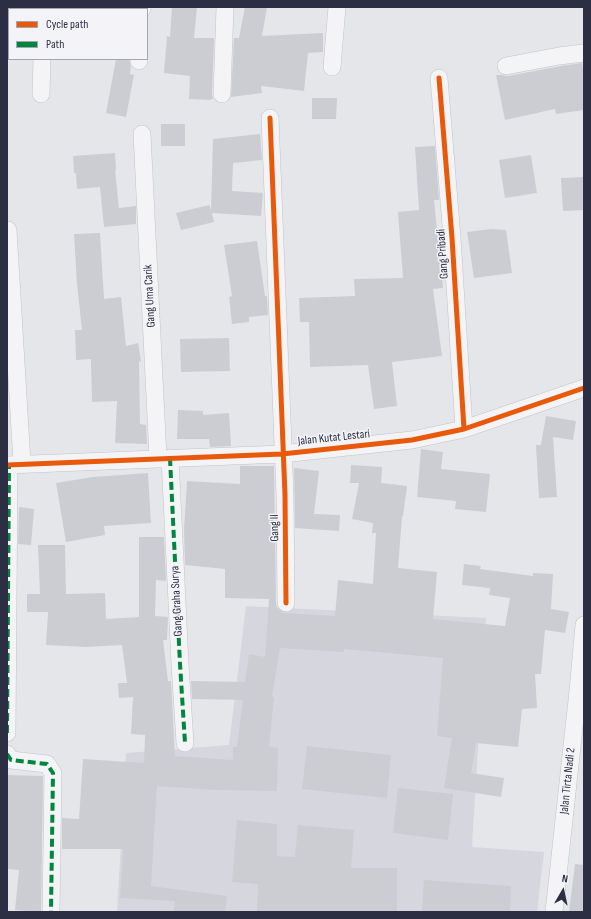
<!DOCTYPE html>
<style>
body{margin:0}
#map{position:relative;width:591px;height:919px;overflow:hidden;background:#e5e6ea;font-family:"Sofia Sans Condensed",sans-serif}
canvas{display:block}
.frame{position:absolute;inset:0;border:8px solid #2c2e43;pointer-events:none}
.legend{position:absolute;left:8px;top:8px;width:140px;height:52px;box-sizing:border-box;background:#f4f4f8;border:1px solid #a4a5b0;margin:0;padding:5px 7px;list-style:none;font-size:12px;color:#2c2e43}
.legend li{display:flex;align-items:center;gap:8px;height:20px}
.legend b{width:20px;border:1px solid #a4a5b0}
.north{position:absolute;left:543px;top:871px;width:40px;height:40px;-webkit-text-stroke:3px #f4f4f8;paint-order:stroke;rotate:9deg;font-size:11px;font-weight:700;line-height:16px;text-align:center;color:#2c2e43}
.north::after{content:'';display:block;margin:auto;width:14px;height:18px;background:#2c2e43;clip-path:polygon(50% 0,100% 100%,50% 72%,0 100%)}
</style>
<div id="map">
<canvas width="591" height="919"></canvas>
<div class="frame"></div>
<ul class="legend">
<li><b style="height:5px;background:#e8590c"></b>Cycle path</li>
<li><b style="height:5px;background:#00873e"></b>Path</li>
</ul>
<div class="north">N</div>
</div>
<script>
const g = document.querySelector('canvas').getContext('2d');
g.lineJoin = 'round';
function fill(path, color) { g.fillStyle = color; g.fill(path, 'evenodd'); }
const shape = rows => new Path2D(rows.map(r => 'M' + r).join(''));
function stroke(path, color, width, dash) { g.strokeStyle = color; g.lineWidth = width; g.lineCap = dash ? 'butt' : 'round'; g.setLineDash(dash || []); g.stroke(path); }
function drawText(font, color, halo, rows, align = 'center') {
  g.font = font + ' "Sofia Sans Condensed",sans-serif'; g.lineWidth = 3; g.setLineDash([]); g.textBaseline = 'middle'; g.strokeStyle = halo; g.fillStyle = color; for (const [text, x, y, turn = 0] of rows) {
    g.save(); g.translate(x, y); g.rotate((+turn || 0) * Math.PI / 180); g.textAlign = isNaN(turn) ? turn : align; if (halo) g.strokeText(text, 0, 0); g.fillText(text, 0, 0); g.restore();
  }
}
fill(shape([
 [246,606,486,618,472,847,544,852,537,912,117,912,126,753,229,745]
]), '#d6d7de');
fill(shape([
 [172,7,197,7,194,38,214,38,212,94,213,99,211,99,211,100,189,99,190,76,164,73,167,36,170,37],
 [245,7,267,7,262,36,323,33,323,52,308,53,304,91,261,86,262,93,231,97,234,38,239,38],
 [116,59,129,59,131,66,130,74,134,75,126,117,106,113],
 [582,63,584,76,584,110,556,114,555,109,505,120,496,75,501,75,508,76,561,66],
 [312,98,337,98,336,119,312,119],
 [161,124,185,124,185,146,161,146],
 [260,134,262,160,233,163,232,191,263,193,261,216,212,213,214,222,181,230,176,213,209,205,211,210,213,139],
 [435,146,439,200,434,200,439,251,440,251,443,288,433,289,442,356,392,362,397,406,374,409,368,365,310,367,309,322,300,322,299,298,355,296,354,279,403,278,398,212,419,210,415,147],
 [115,153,116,170,115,170,119,208,136,206,136,224,104,227,100,187,77,189,76,173,74,173,73,156],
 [531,155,537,193,505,198,499,160],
 [584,177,584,210,563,211,561,178],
 [491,229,506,230,512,273,474,278,467,232],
 [100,233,104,299,121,297,126,346,138,343,141,361,139,362,140,424,146,425,147,444,115,443,117,401,92,402,91,359,76,360,75,330,82,330,77,284,74,234],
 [257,241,265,296,267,296,268,315,249,317,249,322,232,324,229,297,232,296,224,245],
 [229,338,230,371,181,372,180,339],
 [178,410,203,411,203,415,229,413,231,446,210,447,209,439,177,439],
 [546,416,576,421,573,440,553,437,557,497,539,498,536,445,541,445],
 [421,449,443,452,441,469,490,474,486,512,455,509,456,501,417,497],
 [351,465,382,467,381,483,407,486,403,516,402,516,398,568,437,572,433,619,505,626,510,598,489,595,490,588,462,585,464,564,481,566,480,569,533,576,533,573,553,574,551,609,569,612,565,633,545,630,541,674,535,674,537,708,522,709,518,747,476,743,471,773,504,778,501,797,444,788,452,738,437,736,443,658,344,649,344,652,280,648,272,697,274,697,269,747,278,748,277,791,217,790,157,786,151,886,227,896,225,912,174,912,175,901,120,898,123,849,62,849,62,818,79,819,83,759,144,763,145,735,131,734,133,697,119,698,118,683,127,683,122,645,86,647,46,645,48,612,27,612,27,594,40,594,38,545,65,545,66,594,105,593,106,619,139,617,139,537,164,537,166,581,156,580,155,616,168,617,167,640,163,640,168,681,171,681,175,756,233,760,233,747,237,747,243,700,192,699,191,681,245,682,249,654,265,657,269,599,225,598,225,569,185,565,184,530,187,481,240,484,240,466,274,466,276,603,277,608,282,613,335,616,338,580,373,584,376,533,372,533,373,523,352,519,359,483,350,483],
 [294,468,319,471,314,514,340,515,339,531,295,528],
 [148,473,151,523,104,526,105,535,66,542,56,483,93,477],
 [19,507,34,509,31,545,18,544],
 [307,746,391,755,387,798,302,789],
 [7,775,43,776,41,912,15,910,19,870,7,869],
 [398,788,453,794,448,840,393,833],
 [237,820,277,824,277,856,295,857,298,825,354,830,351,868,397,868,397,912,257,912,258,884,232,882],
 [575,864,584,865,584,912,569,912],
 [424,880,511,886,510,912,422,912]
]), '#cccdd2');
const minor = shape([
 [44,9,44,7],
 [142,9,142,7],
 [139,61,139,59],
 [506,66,559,56,584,53],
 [332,67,337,7],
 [439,78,452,238,464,429],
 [41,94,42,59],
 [222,94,225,7],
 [270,118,285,495,286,603],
 [142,134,158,458],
 [8,230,22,463],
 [170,458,180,664,185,743],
 [7,465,282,454,412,440,464,429,584,388],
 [7,733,9,465],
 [7,754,11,760,47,764,53,773,51,912],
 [554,912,578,691,584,625]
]);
stroke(minor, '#c2c3c7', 18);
stroke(minor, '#f4f4f6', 17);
stroke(shape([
 [170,458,180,664,185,743],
 [7,733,9,465],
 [7,754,11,760,47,764,53,773,51,912]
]), '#00873e', 4, [8, 4]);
stroke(shape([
 [439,78,452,238,464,429],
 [270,118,285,495,286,603],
 [7,465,282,454,412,440,464,429,584,388]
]), '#e8590c', 5);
drawText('12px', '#2c2e43', '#f4f4f8', [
 ["Gang Pribadi",443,254,-94],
 ["Gang Uma Carik",150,296,-93],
 ["Jalan Kutat Lestari",334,438,-6],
 ["Gang II",275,528,-91],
 ["Gang Graha Surya",177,601,-93],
 ["Jalan Tirta Nadi 2",568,781,-84]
]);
</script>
